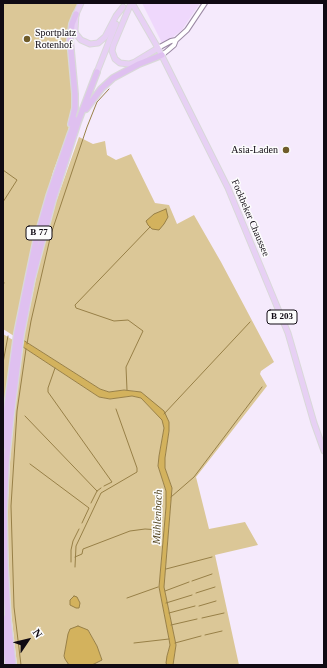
<!DOCTYPE html>
<meta charset="utf-8">
<style>
body{margin:0}
#map{position:relative;width:327px;height:668px;overflow:hidden;background:#f5eafc;font-family:Georgia,serif}
canvas{display:block}
.frame{position:absolute;inset:0;border:4px solid #100a13;pointer-events:none}
.north{position:absolute;left:8px;top:620px;width:40px;height:40px;-webkit-text-stroke:3px #fcfcfc;paint-order:stroke;rotate:55deg;font-size:11px;font-weight:700;line-height:16px;text-align:center;color:#100a13}
.north::after{content:'';display:block;margin:auto;width:14px;height:18px;background:#100a13;clip-path:polygon(50% 0,100% 100%,50% 72%,0 100%)}
</style>
<div id="map">
<canvas width="327" height="668"></canvas>
<div class="frame"></div>
<div class="north">N</div>
</div>
<script>
const g = document.querySelector('canvas').getContext('2d');
g.lineJoin = 'round';
function fill(path, color) { g.fillStyle = color; g.fill(path, 'evenodd'); }
const shape = rows => new Path2D(rows.map(r => 'M' + r).join(''));
function stroke(path, color, width, dash) { g.strokeStyle = color; g.lineWidth = width; g.lineCap = dash ? 'butt' : 'round'; g.setLineDash(dash || []); g.stroke(path); }
function drawText(font, color, halo, rows, align = 'center') {
  g.font = font + ' Georgia,serif'; g.lineWidth = 3; g.setLineDash([]); g.textBaseline = 'middle'; g.strokeStyle = halo; g.fillStyle = color; for (const [text, x, y, turn = 0] of rows) {
    g.save(); g.translate(x, y); g.rotate((+turn || 0) * Math.PI / 180); g.textAlign = isNaN(turn) ? turn : align; if (halo) g.strokeText(text, 0, 0); g.fillText(text, 0, 0); g.restore();
  }
}
fill(shape([
 [142,3,200,3,182,30,163,45]
]), '#efd8fc');
fill(shape([
 [3,3,79,3,69,33,68,51,73,84,72,109,68,132,53,172,33,245,14,336,3,329],
 [79,137,93,144,105,141,107,155,116,160,131,154,155,203,169,205,177,224,194,215,221,262,274,362,261,371,260,374,267,386,196,477,209,529,245,522,258,545,215,555,239,665,173,665,176,645,164,587,172,488,165,468,165,458,169,431,169,422,141,392,124,390,109,392,100,389,23,340,40,259,56,202],
 [3,334,13,340,3,411],
 [23,347,99,397,110,399,132,396,141,398,162,419,164,428,159,456,158,466,166,491,166,507,159,587,169,639,170,645,167,656,167,665,92,665,102,660,97,646,88,630,66,646,64,656,69,665,17,665,10,604,7,519,12,423]
]), '#dbc797');
const water = shape([
 [166,209,168,217,164,224,159,230,152,229,148,225,146,221,154,214,166,209],
 [23,340,100,389,109,392,124,390,141,392,164,411,169,422,169,431,165,458,165,468,172,488,164,587,176,645,173,665,167,665,166,663,167,656,170,645,169,639,159,587,166,507,166,491,158,466,159,456,164,428,162,420,141,398,132,396,110,399,99,397,23,347,23,340],
 [74,596,77,597,80,603,79,608,76,608,70,605,70,600,74,596],
 [78,626,88,630,97,646,102,660,92,665,69,665,65,659,64,656,68,634,70,629,78,626]
]);
fill(water, '#d3b25d');
stroke(water, '#988047', 1);
stroke(shape([
 [3,170,17,180,3,202],
 [3,280,4,283,3,285],
 [27,344,31,321,51,234,87,127,97,102,109,89],
 [3,363,8,336],
 [55,368,48,388,48,392,112,482,104,486],
 [127,390,126,367,143,331,128,320,114,321,76,308,75,305,150,227],
 [164,414,250,322],
 [25,416,97,491],
 [30,464,89,508,82,523],
 [171,497,194,477,262,387],
 [91,503,97,491,101,488],
 [75,557,82,554,83,549,130,531,145,529,160,530],
 [71,562,71,550,73,541,79,529],
 [75,567,76,546,101,493,137,472,137,468,116,409],
 [166,569,212,557],
 [192,581,212,574],
 [165,591,189,582],
 [196,593,215,587],
 [127,598,158,587],
 [166,603,192,595],
 [199,606,216,601],
 [169,613,195,606],
 [202,618,224,613],
 [171,625,197,619],
 [205,635,222,631],
 [134,643,169,639],
 [175,643,201,636],
 [21,665,14,607,11,506,17,411,26,349]
]), '#988047', 1);
const tertiary = shape([
 [158,48,171,41,176,40],
 [162,55,167,51,174,45,176,40,187,30,205,3]
]);
const primary = shape([
 [81,3,76,14,75,30,76,34,81,40,90,44,98,43,105,37,116,16,123,7],
 [131,3,113,46,112,51,115,59,120,63,129,64,135,62,158,48],
 [132,3,158,48,228,188,288,333,314,423,324,451],
 [97,72,116,24]
]);
const trunk = shape([
 [86,109,101,89,113,78,139,64,162,55],
 [71,124,75,108,75,94,70,40,72,24,76,14],
 [3,446,6,414,17,333,28,279,36,241,49,196,70,135,76,120],
 [3,618,8,665],
 [13,665,8,620,5,565,4,512,6,463,11,415,21,335,32,279,53,200,78,122,97,72]
]);
stroke(tertiary, '#9a88a3', 6);
stroke(primary, '#d9d8d9', 7);
stroke(trunk, '#d9d8d9', 8);
stroke(tertiary, '#fff', 4);
stroke(primary, '#e7d0f4', 5);
stroke(trunk, '#dfc0f0', 5.5);
for (const [x, y, r, color] of [
 [27,39,4,"#6f5c2a"],
 [286,150,4,"#6f5c2a"]
]) { const dot = new Path2D(); dot.arc(x, y, r, 0, 2 * Math.PI); g.fillStyle = color; g.fill(dot); stroke(dot, '#fcfcfc', 1.5); }
for (const [x, y, w] of [
 [39,233,26],
 [282,317,30]
]) { const box = new Path2D(); box.roundRect(x - w / 2, y - 7, w, 14, 3); g.fillStyle = '#fcfcfc'; g.fill(box); stroke(box, '#100a13', 1); }
drawText('bold 9px', '#100a13', null, [
 ["B 77",39,233],
 ["B 203",282,317]
]);
drawText('10px', '#100a13', '#fcfcfc', [
 ["Sportplatz",35,33],
 ["Rotenhof",35,45],
 ["Asia-Laden",278,150,"right"]
], 'left');
drawText('10px', '#100a13', '#fcfcfc', [
 ["Fockbeker Chaussee",250,218,67]
]);
drawText('italic 11px', '#534520', '#fcfcfc', [
 ["Mühlenbach",158,517,-88]
]);
</script>
